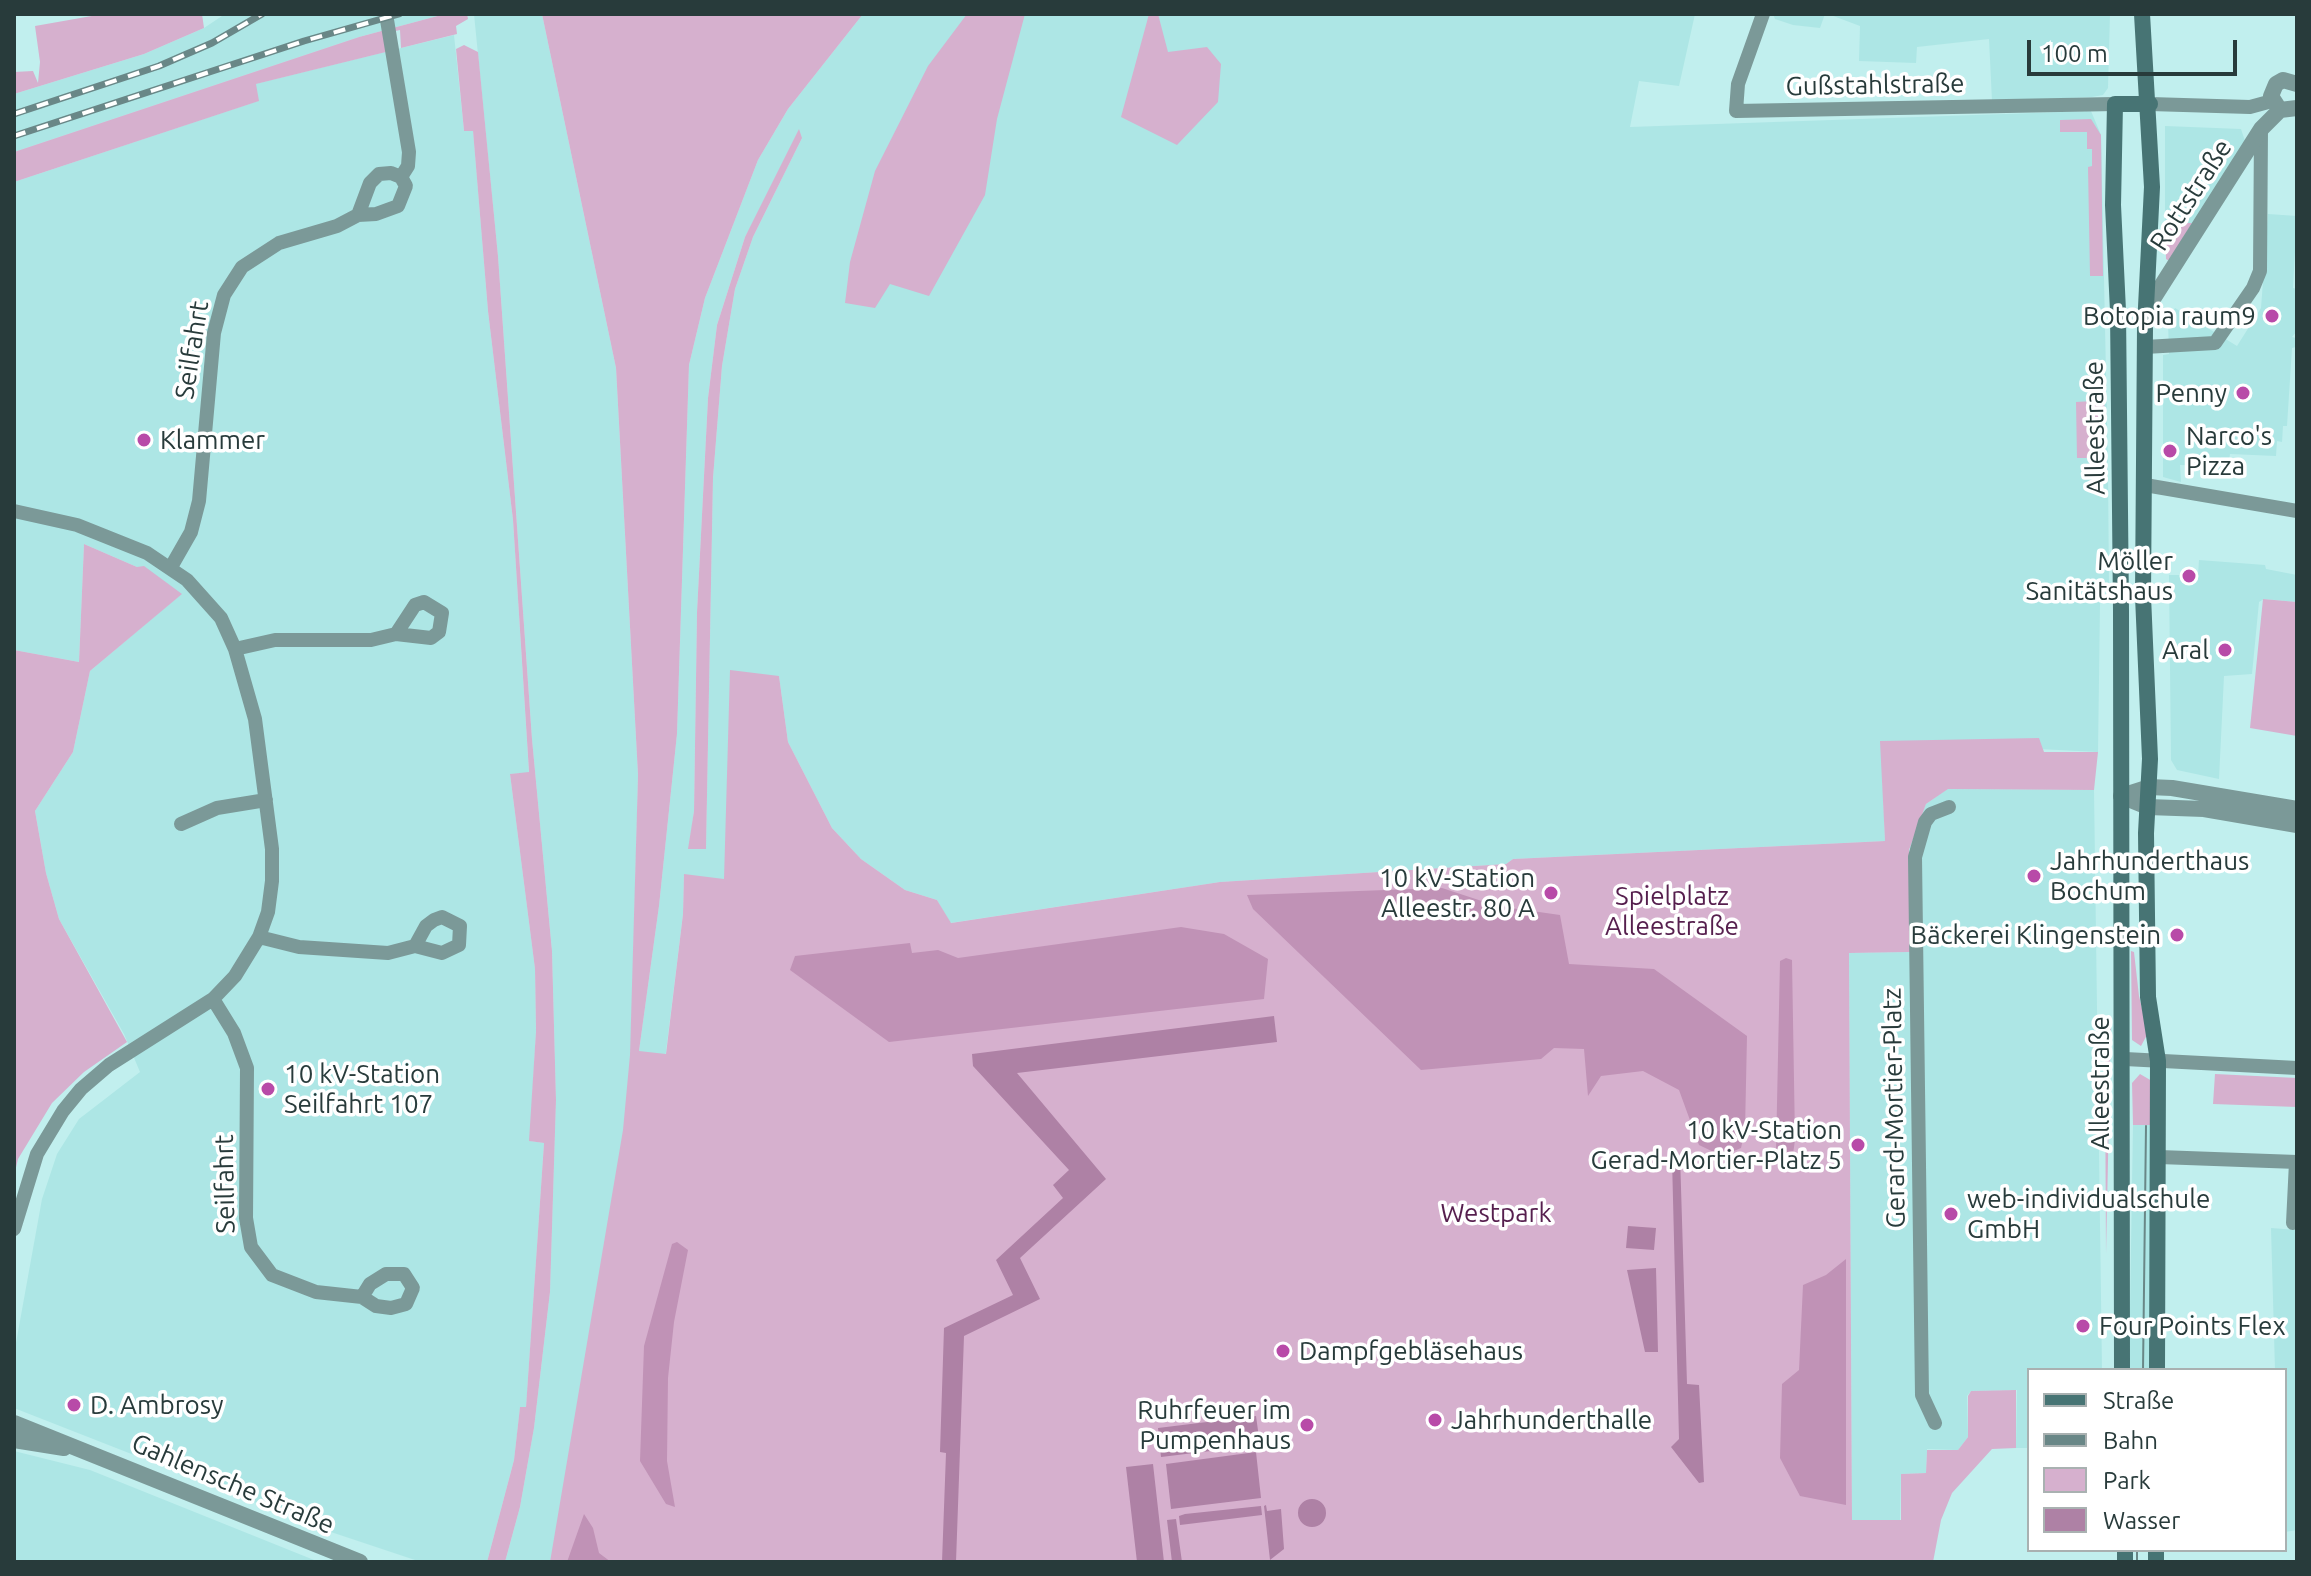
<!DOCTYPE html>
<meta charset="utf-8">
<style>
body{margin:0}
#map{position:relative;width:2311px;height:1576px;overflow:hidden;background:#c1efee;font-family:Ubuntu,sans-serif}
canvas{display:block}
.frame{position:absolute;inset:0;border:16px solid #283b3b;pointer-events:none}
.legend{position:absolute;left:2027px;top:1368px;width:260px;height:184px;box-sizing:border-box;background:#fff;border:2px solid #a9b1b1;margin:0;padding:10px 14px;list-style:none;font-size:24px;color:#283b3b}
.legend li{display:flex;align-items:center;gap:16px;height:40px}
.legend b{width:40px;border:2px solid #a9b1b1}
.scale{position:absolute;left:2027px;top:40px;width:210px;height:36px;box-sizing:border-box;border:4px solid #283b3b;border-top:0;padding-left:10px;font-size:24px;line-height:28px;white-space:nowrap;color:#283b3b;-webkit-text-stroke:6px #fff;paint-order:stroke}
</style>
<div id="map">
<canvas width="2311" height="1576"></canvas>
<div class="frame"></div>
<ul class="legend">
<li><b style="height:10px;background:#477474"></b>Straße</li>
<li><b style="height:10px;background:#698787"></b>Bahn</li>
<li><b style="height:22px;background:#d6b0ce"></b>Park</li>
<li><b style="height:22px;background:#ae81a5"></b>Wasser</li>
</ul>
<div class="scale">100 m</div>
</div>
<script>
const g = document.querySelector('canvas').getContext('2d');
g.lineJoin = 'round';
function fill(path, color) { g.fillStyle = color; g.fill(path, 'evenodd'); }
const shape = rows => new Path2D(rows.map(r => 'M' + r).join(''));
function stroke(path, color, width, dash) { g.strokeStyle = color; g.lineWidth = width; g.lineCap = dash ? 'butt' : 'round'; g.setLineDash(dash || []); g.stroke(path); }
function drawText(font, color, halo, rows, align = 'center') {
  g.font = font + ' Ubuntu,sans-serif'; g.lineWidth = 7; g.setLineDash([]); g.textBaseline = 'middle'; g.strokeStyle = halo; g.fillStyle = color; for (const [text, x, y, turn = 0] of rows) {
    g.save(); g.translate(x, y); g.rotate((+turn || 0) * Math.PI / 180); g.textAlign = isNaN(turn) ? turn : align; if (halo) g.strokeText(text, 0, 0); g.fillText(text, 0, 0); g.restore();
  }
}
fill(shape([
 [225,14,445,14,359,37,14,152,14,94,144,54,204,28],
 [474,14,542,14,616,368,638,775,631,1055,639,1051,659,906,677,734,689,365,705,298,758,160,788,109,863,14,1695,14,1679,86,1639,81,1630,127,2091,111,2101,135,2108,470,2109,589,2102,590,2100,604,2098,752,1881,741,1885,841,1513,859,1506,864,1220,882,950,923,937,900,905,890,861,859,832,828,788,742,779,676,724,880,684,875,683,914,663,1076,567,1562,505,1562,520,1507,534,1428,550,1292,556,1100,552,951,532,739,498,256],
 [802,138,753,237,735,289,722,366,713,478,706,848,689,849,694,811,697,612,708,398,717,325,745,237],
 [1773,14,1825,14,1820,28,1793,25,1775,19],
 [1828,14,2110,14,2108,88,2103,95,2092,97,1992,101,1989,39,1917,47,1916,63,1859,61,1860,26],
 [454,35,464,131,473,130,488,311,513,520,529,773,510,774,535,969,536,1031,530,1141,544,1143,526,1408,520,1408,514,1460,487,1562,421,1562,328,1531,14,1408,14,1354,42,1199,57,1154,79,1119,140,1072,124,1034,59,919,46,873,35,811,73,752,90,671,181,594,137,567,84,544,79,662,14,650,14,182,258,101,255,84],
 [2165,126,2241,129,2246,144,2194,227,2192,223,2165,223],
 [2268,214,2297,216,2293,288,2297,289,2297,331,2292,337,2296,338,2296,347,2292,348,2287,426,2283,426,2282,442,2277,441,2276,456,2230,454,2228,466,2180,465,2181,482,2163,477,2163,355,2169,354,2168,321,2175,308,2237,346,2261,308],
 [2199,560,2265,565,2266,569,2297,575,2297,602,2264,599,2259,602,2252,674,2224,676,2219,779,2177,770,2171,760,2169,575,2198,575],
 [1947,789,2094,790,2102,1370,2029,1370,2029,1448,2016,1448,2017,1390,1971,1391,1967,1396,1968,1437,1958,1450,1927,1449,1926,1473,1901,1474,1900,1520,1852,1520,1849,953,1910,952,1910,842,1926,804],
 [2133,1125,2151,1125,2149,1370,2129,1370],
 [2271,1228,2297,1230,2297,1530,2285,1532,2285,1370,2275,1370],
 [14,1451,90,1470,319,1562,14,1562]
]), '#ade6e5');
fill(shape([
 [103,14,202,14,204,28,144,54,14,94,14,72,33,71,38,83,40,62,35,26],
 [445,14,467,14,468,19,456,26,457,34,401,48,400,30,386,33,390,51,256,84,259,101,14,182,14,152,359,37],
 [542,14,863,14,788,109,758,160,705,298,689,365,677,734,659,906,639,1051,666,1054,683,914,684,874,724,879,730,670,779,676,788,742,832,828,861,859,905,890,937,900,951,923,1220,882,1506,864,1513,859,1885,841,1880,741,2039,738,2044,752,2098,752,2094,790,1948,789,1926,804,1909,850,1910,952,1849,953,1852,1520,1901,1520,1901,1474,1926,1473,1927,1450,1958,1450,1968,1437,1968,1396,1971,1391,2016,1390,2016,1448,1992,1449,1952,1493,1941,1520,1933,1562,550,1562,623,1130,630,1055,638,775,616,368],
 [967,14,1025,14,997,119,985,195,929,296,890,284,875,308,845,303,850,262,875,171,928,66],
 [1149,14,1158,14,1168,52,1207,47,1221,64,1218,102,1177,145,1121,117],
 [464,45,478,52,498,256,532,739,552,951,556,1100,550,1292,534,1428,520,1507,505,1562,487,1562,514,1460,520,1407,526,1407,544,1143,529,1141,536,1031,535,969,510,774,529,772,513,520,488,311,473,131,464,131,456,49],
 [2091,119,2101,135,2103,276,2090,276,2088,167,2092,166,2092,149,2087,149,2087,132,2060,132,2060,120],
 [799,129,802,138,753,237,735,289,722,366,713,478,706,849,688,849,694,811,697,612,708,398,717,325,745,237],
 [2165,223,2192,223,2169,261,2166,259],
 [2104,377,2105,468,2102,468,2102,458,2077,458,2076,402,2092,401,2092,378],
 [84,544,137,567,144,566,182,594,90,671,73,752,35,811,46,873,59,919,127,1042,84,1072,52,1103,18,1159,14,1176,14,650,79,662],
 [2263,599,2297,602,2297,736,2250,728],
 [2131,951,2134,952,2139,996,2148,1033,2141,1046,2132,1040],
 [2104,1019,2111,1020,2106,1254,2105,1065],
 [2140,1074,2152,1081,2151,1125,2133,1125,2132,1083],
 [2215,1074,2297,1078,2297,1107,2213,1104]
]), '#d6b0ce');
fill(shape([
 [1442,888,1497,906,1560,915,1569,964,1654,969,1747,1036,1745,1130,1741,1148,1722,1156,1699,1145,1679,1090,1643,1071,1601,1076,1588,1096,1584,1049,1554,1048,1541,1059,1421,1070,1253,909,1247,895],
 [1181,927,1224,934,1268,959,1264,999,889,1042,790,970,795,956,910,943,912,953,938,950,958,958],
 [1786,958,1792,960,1795,1140,1793,1154,1785,1159,1776,1151,1780,961],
 [677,1242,688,1250,674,1322,668,1378,667,1461,675,1507,666,1504,640,1461,644,1346,672,1244],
 [1846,1259,1846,1505,1800,1496,1780,1458,1782,1384,1799,1370,1803,1285,1826,1275],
 [584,1514,593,1528,599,1553,611,1562,567,1562]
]), '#c092b6');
fill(shape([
 [1274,1016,1277,1042,1017,1073,1106,1179,1020,1258,1040,1299,964,1336,956,1562,942,1562,946,1453,940,1452,944,1328,1013,1295,996,1260,1063,1198,1053,1185,1069,1170,973,1066,972,1054],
 [1680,1155,1687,1384,1699,1385,1704,1482,1699,1483,1671,1447,1679,1439,1672,1159],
 [1628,1226,1656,1228,1654,1250,1626,1248],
 [1656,1268,1658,1352,1645,1352,1627,1270],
 [1256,1416,1260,1445,1161,1457,1158,1428],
 [1256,1452,1261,1498,1171,1509,1166,1464],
 [1153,1464,1164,1562,1137,1562,1126,1467],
 '1298 1513a14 14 0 1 1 28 0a14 14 0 1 1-28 0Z',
 [1266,1505,1267,1511,1281,1509,1284,1549,1270,1560,1264,1506],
 [1261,1506,1262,1515,1180,1525,1179,1516,1185,1514],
 [1176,1519,1182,1562,1172,1562,1167,1520]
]), '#ae81a5');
stroke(shape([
 [386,14,409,152,408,166,401,177],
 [1763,14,1738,84,1736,111,2115,104],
 [2150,104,2250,107,2272,101],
 [2145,347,2215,343,2253,288,2260,271,2261,129],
 [2145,485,2297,511],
 [14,511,77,525,147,553,187,580,221,618,235,649,255,719,272,849,272,881,268,912,259,937,235,976,213,999,109,1065,81,1089,63,1111,37,1154,14,1229],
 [171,567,191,532,199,501,214,333,224,295,242,267,279,243,337,226,358,215,376,214,398,206,406,186,401,177,391,173,379,174,370,183,358,215],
 [235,649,275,640,371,640,396,634,431,638,439,632,442,613,424,602,415,605,396,634],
 [181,824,217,808,266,800],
 [259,937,299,947,388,953,415,946,442,953,459,945,460,926,442,917,434,920,426,926,415,946],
 [213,999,234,1033,247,1068,246,1218,251,1247,272,1275,316,1292,362,1297,376,1306,391,1308,406,1304,413,1288,404,1274,386,1274,370,1284,362,1297],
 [2125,1059,2297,1068],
 [2159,1157,2297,1162],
 [2293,1223,2296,1162],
 [1935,1423,1922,1395,1915,857,1925,822,1931,814,1949,807]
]), '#7b9998', 14);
stroke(shape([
 [2297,84,2283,80,2276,84,2271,96,2280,110,2297,108],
 [2146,310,2261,129,2280,110],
 [2121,796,2148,807,2204,809,2297,825],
 [2121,796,2149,787,2172,788,2297,809],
 [14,1423,360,1562],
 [14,1440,64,1448]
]), '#7b9998', 16);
stroke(shape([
 [2142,14,2152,187,2145,327,2143,596,2150,759,2146,833,2148,997,2158,1061,2157,1370],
 [2122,1370,2121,611,2118,311,2113,205,2115,104,2150,104],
 [2125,1550,2125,1562],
 [2156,1562,2156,1550]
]), '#477474', 16);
stroke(shape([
 [2143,1370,2146,1126],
 [2137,1550,2137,1562]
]), '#698787', 2);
const rail = shape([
 [14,114,159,66,212,43,262,14],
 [14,136,304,41,399,14]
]);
stroke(rail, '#698787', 7);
stroke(rail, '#fff', 4, [12]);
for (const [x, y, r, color] of [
 [2272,316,8,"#b84aa8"],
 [2243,393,8,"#b84aa8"],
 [144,440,8,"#b84aa8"],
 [2170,451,8,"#b84aa8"],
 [2189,576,8,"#b84aa8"],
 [2225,650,8,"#b84aa8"],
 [2034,876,8,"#b84aa8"],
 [1551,893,8,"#b84aa8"],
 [2177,935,8,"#b84aa8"],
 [268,1089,8,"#b84aa8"],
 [1858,1145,8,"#b84aa8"],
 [1951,1214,8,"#b84aa8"],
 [2083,1326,8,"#b84aa8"],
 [1283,1351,8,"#b84aa8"],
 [74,1405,8,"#b84aa8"],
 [1435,1420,8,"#b84aa8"],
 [1307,1425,8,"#b84aa8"]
]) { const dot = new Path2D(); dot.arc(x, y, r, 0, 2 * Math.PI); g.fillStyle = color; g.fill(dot); stroke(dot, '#fff', 3); }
drawText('26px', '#283b3b', '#fff', [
 ["Gußstahlstraße",1875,85,-1],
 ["Rottstraße",2191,195,-57],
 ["Seilfahrt",192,350,-81],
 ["Alleestraße",2095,428,-91],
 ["Alleestraße",2100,1083,-90],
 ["Gerard-Mortier-Platz",1894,1108,-91],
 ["Seilfahrt",225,1184,-91],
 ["Gahlensche Straße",233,1484,23]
]);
drawText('26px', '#283b3b', '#fff', [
 ["Botopia raum9",2256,316,"right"],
 ["Penny",2227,393,"right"],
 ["Narco's",2186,436],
 ["Pizza",2186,466],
 ["Klammer",160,440],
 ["Möller",2173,561,"right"],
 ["Sanitätshaus",2173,591,"right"],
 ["Aral",2209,650,"right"],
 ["Jahrhunderthaus",2050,861],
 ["Bochum",2050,891],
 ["10 kV-Station",1535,878,"right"],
 ["Alleestr. 80 A",1535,908,"right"],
 ["Bäckerei Klingenstein",2161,935,"right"],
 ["10 kV-Station",284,1074],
 ["Seilfahrt 107",284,1104],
 ["10 kV-Station",1842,1130,"right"],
 ["Gerad-Mortier-Platz 5",1842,1160,"right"],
 ["web-individualschule",1967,1199],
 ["GmbH",1967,1229],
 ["Four Points Flex",2099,1326],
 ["Dampfgebläsehaus",1299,1351],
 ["D. Ambrosy",90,1405],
 ["Ruhrfeuer im",1291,1410,"right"],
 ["Pumpenhaus",1291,1440,"right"],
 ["Jahrhunderthalle",1451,1420]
], 'left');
drawText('26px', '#561f4e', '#fff', [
 ["Spielplatz",1672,896],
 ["Alleestraße",1672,926],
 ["Westpark",1496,1213]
]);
</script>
